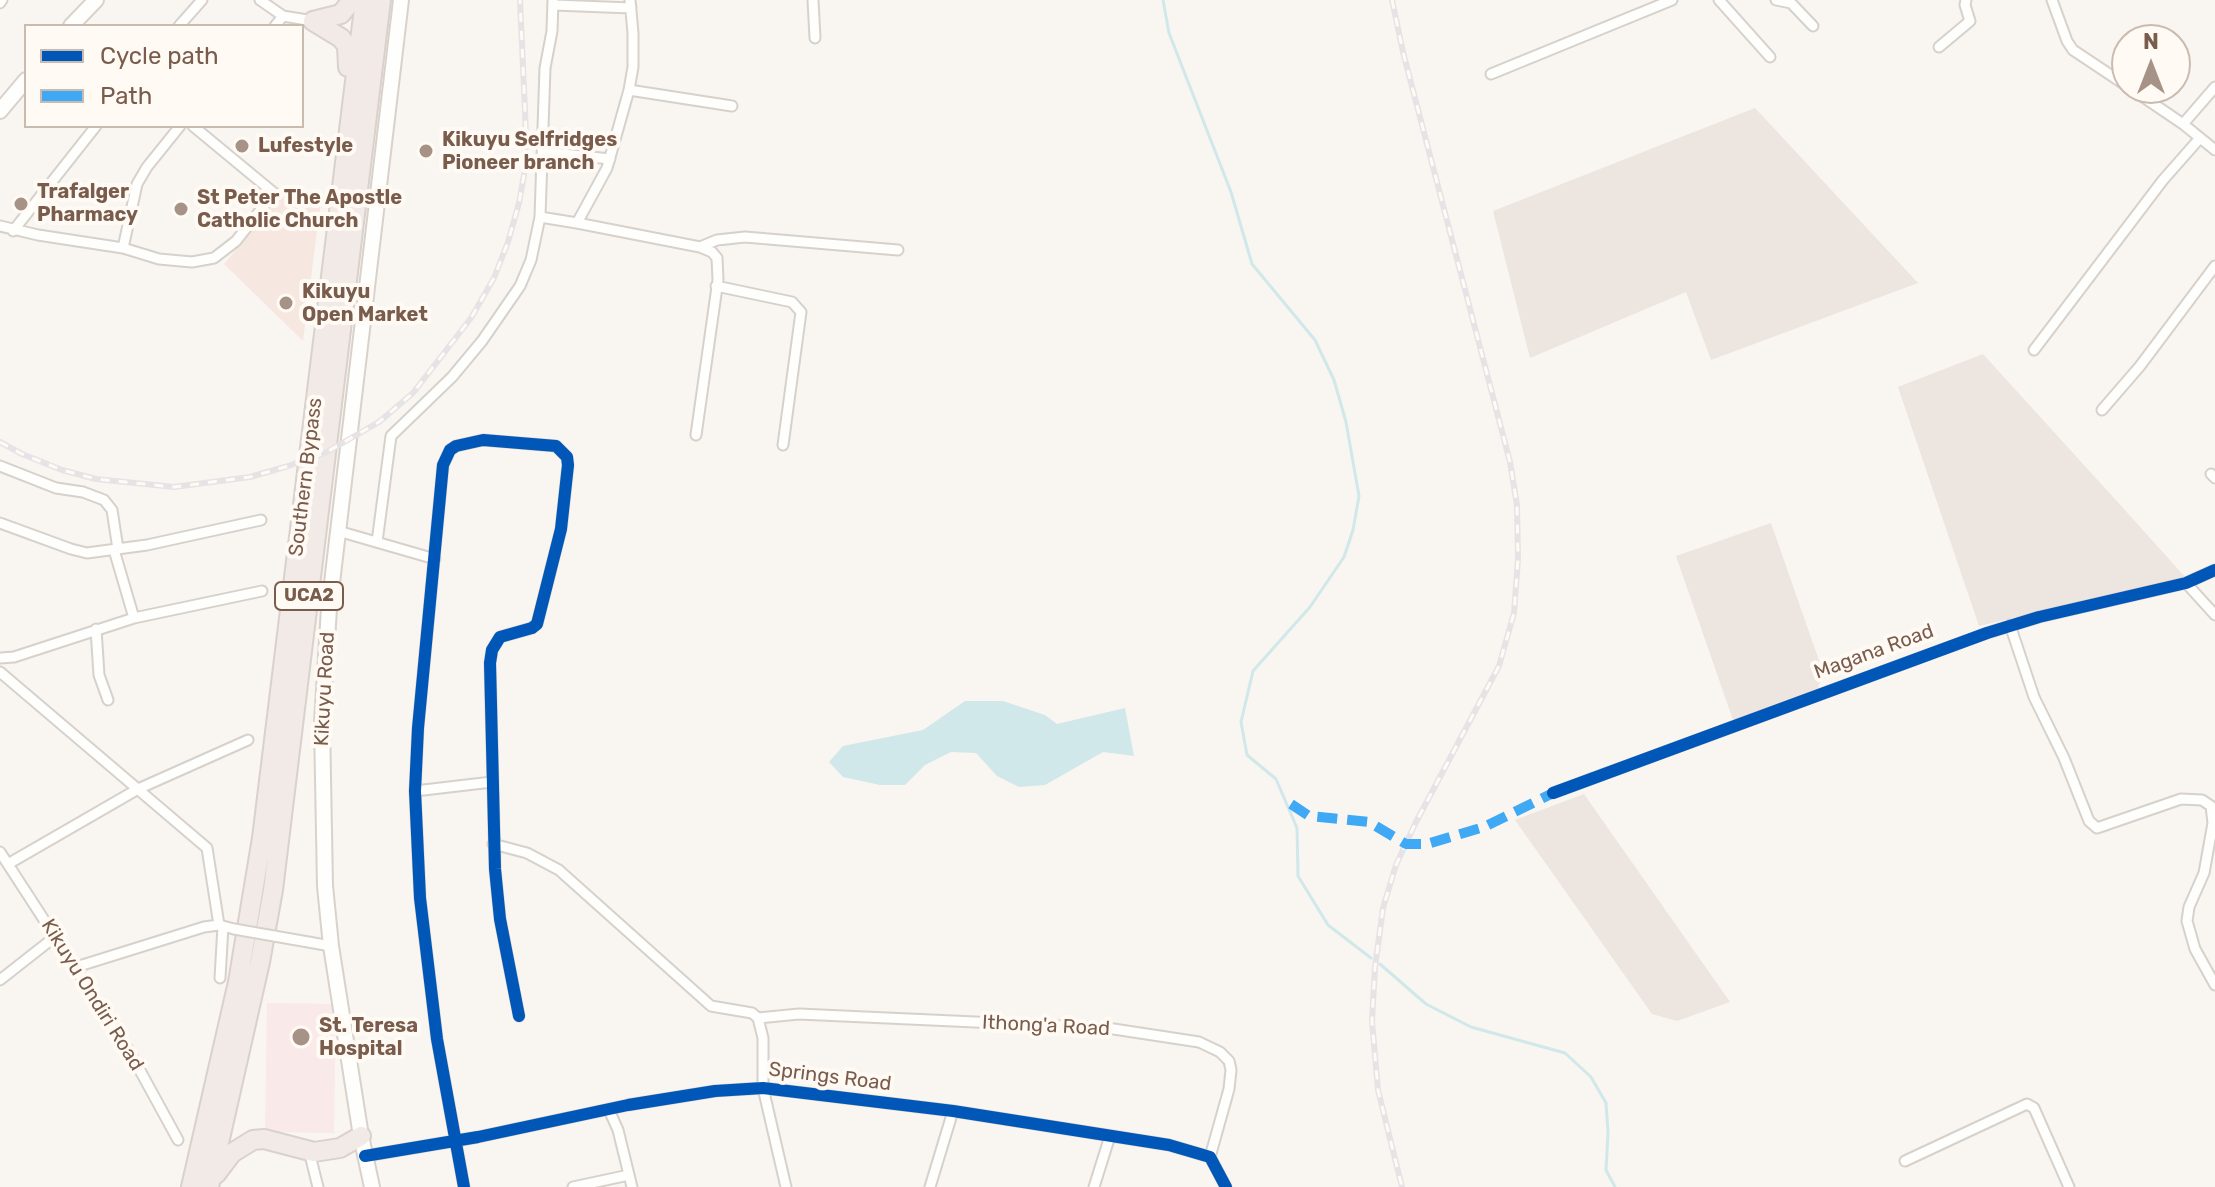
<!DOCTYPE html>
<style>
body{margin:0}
#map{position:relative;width:2215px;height:1187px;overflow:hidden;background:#f9f5f0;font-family:Rubik,sans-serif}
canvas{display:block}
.legend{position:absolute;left:24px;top:24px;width:280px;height:104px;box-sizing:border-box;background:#fffaf3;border:2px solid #cabbb1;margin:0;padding:10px 14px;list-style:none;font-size:24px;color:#7a5c4d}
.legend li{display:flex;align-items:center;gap:16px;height:40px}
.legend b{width:40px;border:2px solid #cabbb1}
.north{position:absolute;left:2111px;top:24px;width:80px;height:80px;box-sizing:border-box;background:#fffaf3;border:2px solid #cabbb1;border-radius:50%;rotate:0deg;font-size:22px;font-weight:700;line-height:32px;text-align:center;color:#7a5c4d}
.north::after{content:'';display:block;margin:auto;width:28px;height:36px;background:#a69286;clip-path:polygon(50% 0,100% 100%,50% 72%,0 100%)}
</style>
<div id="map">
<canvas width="2215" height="1187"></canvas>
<ul class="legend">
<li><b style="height:10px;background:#0057b8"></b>Cycle path</li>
<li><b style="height:10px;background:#3fa9f5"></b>Path</li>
</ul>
<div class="north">N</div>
</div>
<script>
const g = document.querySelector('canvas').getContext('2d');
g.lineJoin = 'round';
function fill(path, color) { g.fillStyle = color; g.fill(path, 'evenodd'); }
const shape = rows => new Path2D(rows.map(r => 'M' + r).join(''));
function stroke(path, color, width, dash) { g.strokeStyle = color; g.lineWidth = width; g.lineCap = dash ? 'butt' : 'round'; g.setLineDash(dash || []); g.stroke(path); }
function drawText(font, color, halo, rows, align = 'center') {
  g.font = font + ' Rubik,sans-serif'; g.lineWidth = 8; g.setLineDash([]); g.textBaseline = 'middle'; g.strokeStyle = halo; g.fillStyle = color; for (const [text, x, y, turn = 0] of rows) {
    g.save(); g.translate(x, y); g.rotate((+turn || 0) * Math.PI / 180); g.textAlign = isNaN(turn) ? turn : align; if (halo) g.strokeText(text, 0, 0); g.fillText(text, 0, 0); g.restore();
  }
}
fill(shape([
 [281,195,321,200,303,341,224,264]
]), '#f6e8e1');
fill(shape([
 [1755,108,1918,283,1711,360,1686,292,1530,358,1493,211],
 [1983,354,2123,508,2186,578,1979,626,1898,387],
 [1771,523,1823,672,1817,691,1733,720,1676,556],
 [1584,794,1730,1002,1677,1021,1652,1014,1515,820]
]), '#ede5e0');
fill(shape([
 [267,1003,336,1004,334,1132,338,1133,265,1132]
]), '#fae9e9');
fill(shape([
 [965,701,1003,701,1045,715,1057,724,1125,708,1134,756,1103,752,1045,785,1019,787,997,776,976,753,951,752,925,765,905,785,880,785,843,777,829,762,843,746,923,730]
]), '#d0e8ea');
stroke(shape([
 [1163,0,1169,33,1231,192,1252,264,1315,340,1334,380,1346,422,1359,496,1353,530,1344,557,1310,607,1253,671,1241,722,1247,755,1276,779,1297,828,1298,876,1328,925,1371,958],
 [1380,964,1426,1004,1471,1027,1565,1053,1591,1077,1606,1103,1608,1133,1606,1170,1615,1187]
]), '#d0e8ea', 3);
const street = shape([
 [260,0,283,16,313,21],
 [813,0,815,38],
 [1719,0,1770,57],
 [1776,0,1791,3,1813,26],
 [2052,0,2067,41,2073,50,2127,86],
 [0,3,2,0],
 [554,5,631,8],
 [179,26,202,0],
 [275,26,283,16],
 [1939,47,1970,21,1965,5,1966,0],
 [1491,74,1672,0],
 [2130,88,2183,124,2215,150],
 [629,90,732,106],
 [2183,124,2215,87],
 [544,152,610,159],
 [540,217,577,223,607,168,629,90,633,67,633,33,630,0],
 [577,223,700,247,712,252,717,258,718,280,696,435],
 [0,226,38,235,123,248,159,259,192,262,214,258,236,241,274,193,193,126],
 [13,231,96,126],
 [700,247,717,240,745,237,898,250],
 [123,248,137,184,147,167,180,126],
 [716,286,792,302,801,312,783,445],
 [2034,350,2163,180,2200,138],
 [2102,410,2140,366,2215,266],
 [0,466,56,488,83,492,104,500,112,510,118,549],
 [2211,474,2215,478],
 [0,523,71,549,87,553,147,545,261,520],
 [338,531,435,559],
 [377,542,391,436,452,377,482,341,520,286,531,260,540,217,545,68,552,31,553,0],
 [114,550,134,618],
 [2186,583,2215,615],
 [2010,625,2034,697,2064,758,2089,821,2097,828,2181,799,2202,800,2211,806,2213,823,2204,873,2189,907,2187,921,2195,949,2215,985],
 [96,629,99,675,108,700],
 [0,658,14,657,134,618,262,591],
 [0,672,207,848,219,925],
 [415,791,492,782],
 [1553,793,1987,633,2039,617,2186,583,2215,570],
 [493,844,527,853,559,870,711,1006,752,1013,758,1018,763,1038,763,1088,786,1187],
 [0,852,131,1054,178,1140],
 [8,864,138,789,248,740],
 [274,936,331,946],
 [76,967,204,927,219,925,234,929],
 [220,978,223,926],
 [0,980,56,936],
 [758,1018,799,1014,1107,1028,1199,1042,1220,1052,1229,1061,1231,1070,1229,1089,1210,1157],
 [609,1110,618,1130,632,1187],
 [309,1151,318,1187],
 [365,1156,478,1137,628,1105,715,1091,763,1088,953,1111,1169,1145,1210,1157,1226,1187],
 [1905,1161,2027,1104,2034,1108,2069,1187],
 [464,1187,437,1039,420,898,415,791,418,728,443,465,450,450,456,446,483,440,556,446,567,457,568,465,561,529,537,624,532,628,500,637,492,650,490,663,495,869,500,919,519,1016],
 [573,1187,629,1175],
 [930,1187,953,1111],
 [1094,1187,1110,1136]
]);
const secondary = shape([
 [71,26,96,0],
 [0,111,26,80],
 [372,1187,361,1136,331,946,325,886,322,723,329,608,401,0]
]);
const highway = shape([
 [313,21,341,38,347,46,348,67],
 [313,21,341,14,352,0],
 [216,1174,232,1153,253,1140,264,1139,314,1152,340,1148,361,1136],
 [191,1187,238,982,262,838,365,0],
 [209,1187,260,962,273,890,381,0]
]);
stroke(street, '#d7d1cb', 13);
stroke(secondary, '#d9d2cb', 18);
stroke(highway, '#dad1cc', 22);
stroke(street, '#fefefd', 9);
stroke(secondary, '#fefefd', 14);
stroke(highway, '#f2eae7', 18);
const rail = shape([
 [1392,0,1403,52,1510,462,1517,505,1518,559,1514,613,1499,666,1416,822,1396,865,1383,908,1375,967,1372,1021,1378,1090,1402,1187],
 [0,442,22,454,62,470,96,479,174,487,250,477,285,467,325,453,379,422,413,393,471,318,494,278,508,242,519,203,525,169,526,133,520,0]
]);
stroke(rail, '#e6e3e7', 6);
stroke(rail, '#fffaf3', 3, [9]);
const streetBridge = shape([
 [234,929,274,936]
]);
stroke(streetBridge, '#d7d1cb', 13, []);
stroke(streetBridge, '#fefefd', 9);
stroke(shape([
 [1291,804,1309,816,1369,822,1406,844,1427,844,1484,827,1553,793]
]), '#3fa9f5', 10, [20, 10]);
stroke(shape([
 [1553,793,1987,633,2039,617,2186,583,2215,570],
 [365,1156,478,1137,628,1105,715,1091,763,1088,953,1111,1169,1145,1210,1157,1226,1187],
 [464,1187,437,1039,420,898,415,791,418,728,443,465,450,450,456,446,483,440,556,446,567,457,568,465,561,529,537,624,532,628,500,637,492,650,490,663,495,869,500,919,519,1016]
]), '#0057b8', 12);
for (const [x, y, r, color] of [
 [242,146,8,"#a69286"],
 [426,151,8,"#a69286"],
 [21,204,8,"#a69286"],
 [181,209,8,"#a69286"],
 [286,303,8,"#a69286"],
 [301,1037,10,"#a69286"]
]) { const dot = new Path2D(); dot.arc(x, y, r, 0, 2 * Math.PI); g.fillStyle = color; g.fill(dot); stroke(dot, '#fffaf3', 3); }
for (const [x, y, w] of [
 [309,596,68]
]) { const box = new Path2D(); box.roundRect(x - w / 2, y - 14, w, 28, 6); g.fillStyle = '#fffaf3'; g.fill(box); stroke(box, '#7a5c4d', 2); }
drawText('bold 18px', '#7a5c4d', null, [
 ["UCA2",309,596]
]);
drawText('bold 20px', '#7a5c4d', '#fffaf3', [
 ["Kikuyu Selfridges",442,140],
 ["Pioneer branch",442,163],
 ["Lufestyle",258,146],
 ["Trafalger",37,192],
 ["Pharmacy",37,215],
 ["St Peter The Apostle",197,198],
 ["Catholic Church",197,221],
 ["Kikuyu",302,292],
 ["Open Market",302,315],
 ["St. Teresa",319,1026],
 ["Hospital",319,1049]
], 'left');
drawText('20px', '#7a5c4d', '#fffaf3', [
 ["Southern Bypass",306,477,-83],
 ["Magana Road",1874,652,-20],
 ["Kikuyu Road",325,689,-87],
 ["Kikuyu Ondiri Road",92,995,58],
 ["Ithong'a Road",1046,1026,3],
 ["Springs Road",830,1077,7]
]);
</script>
